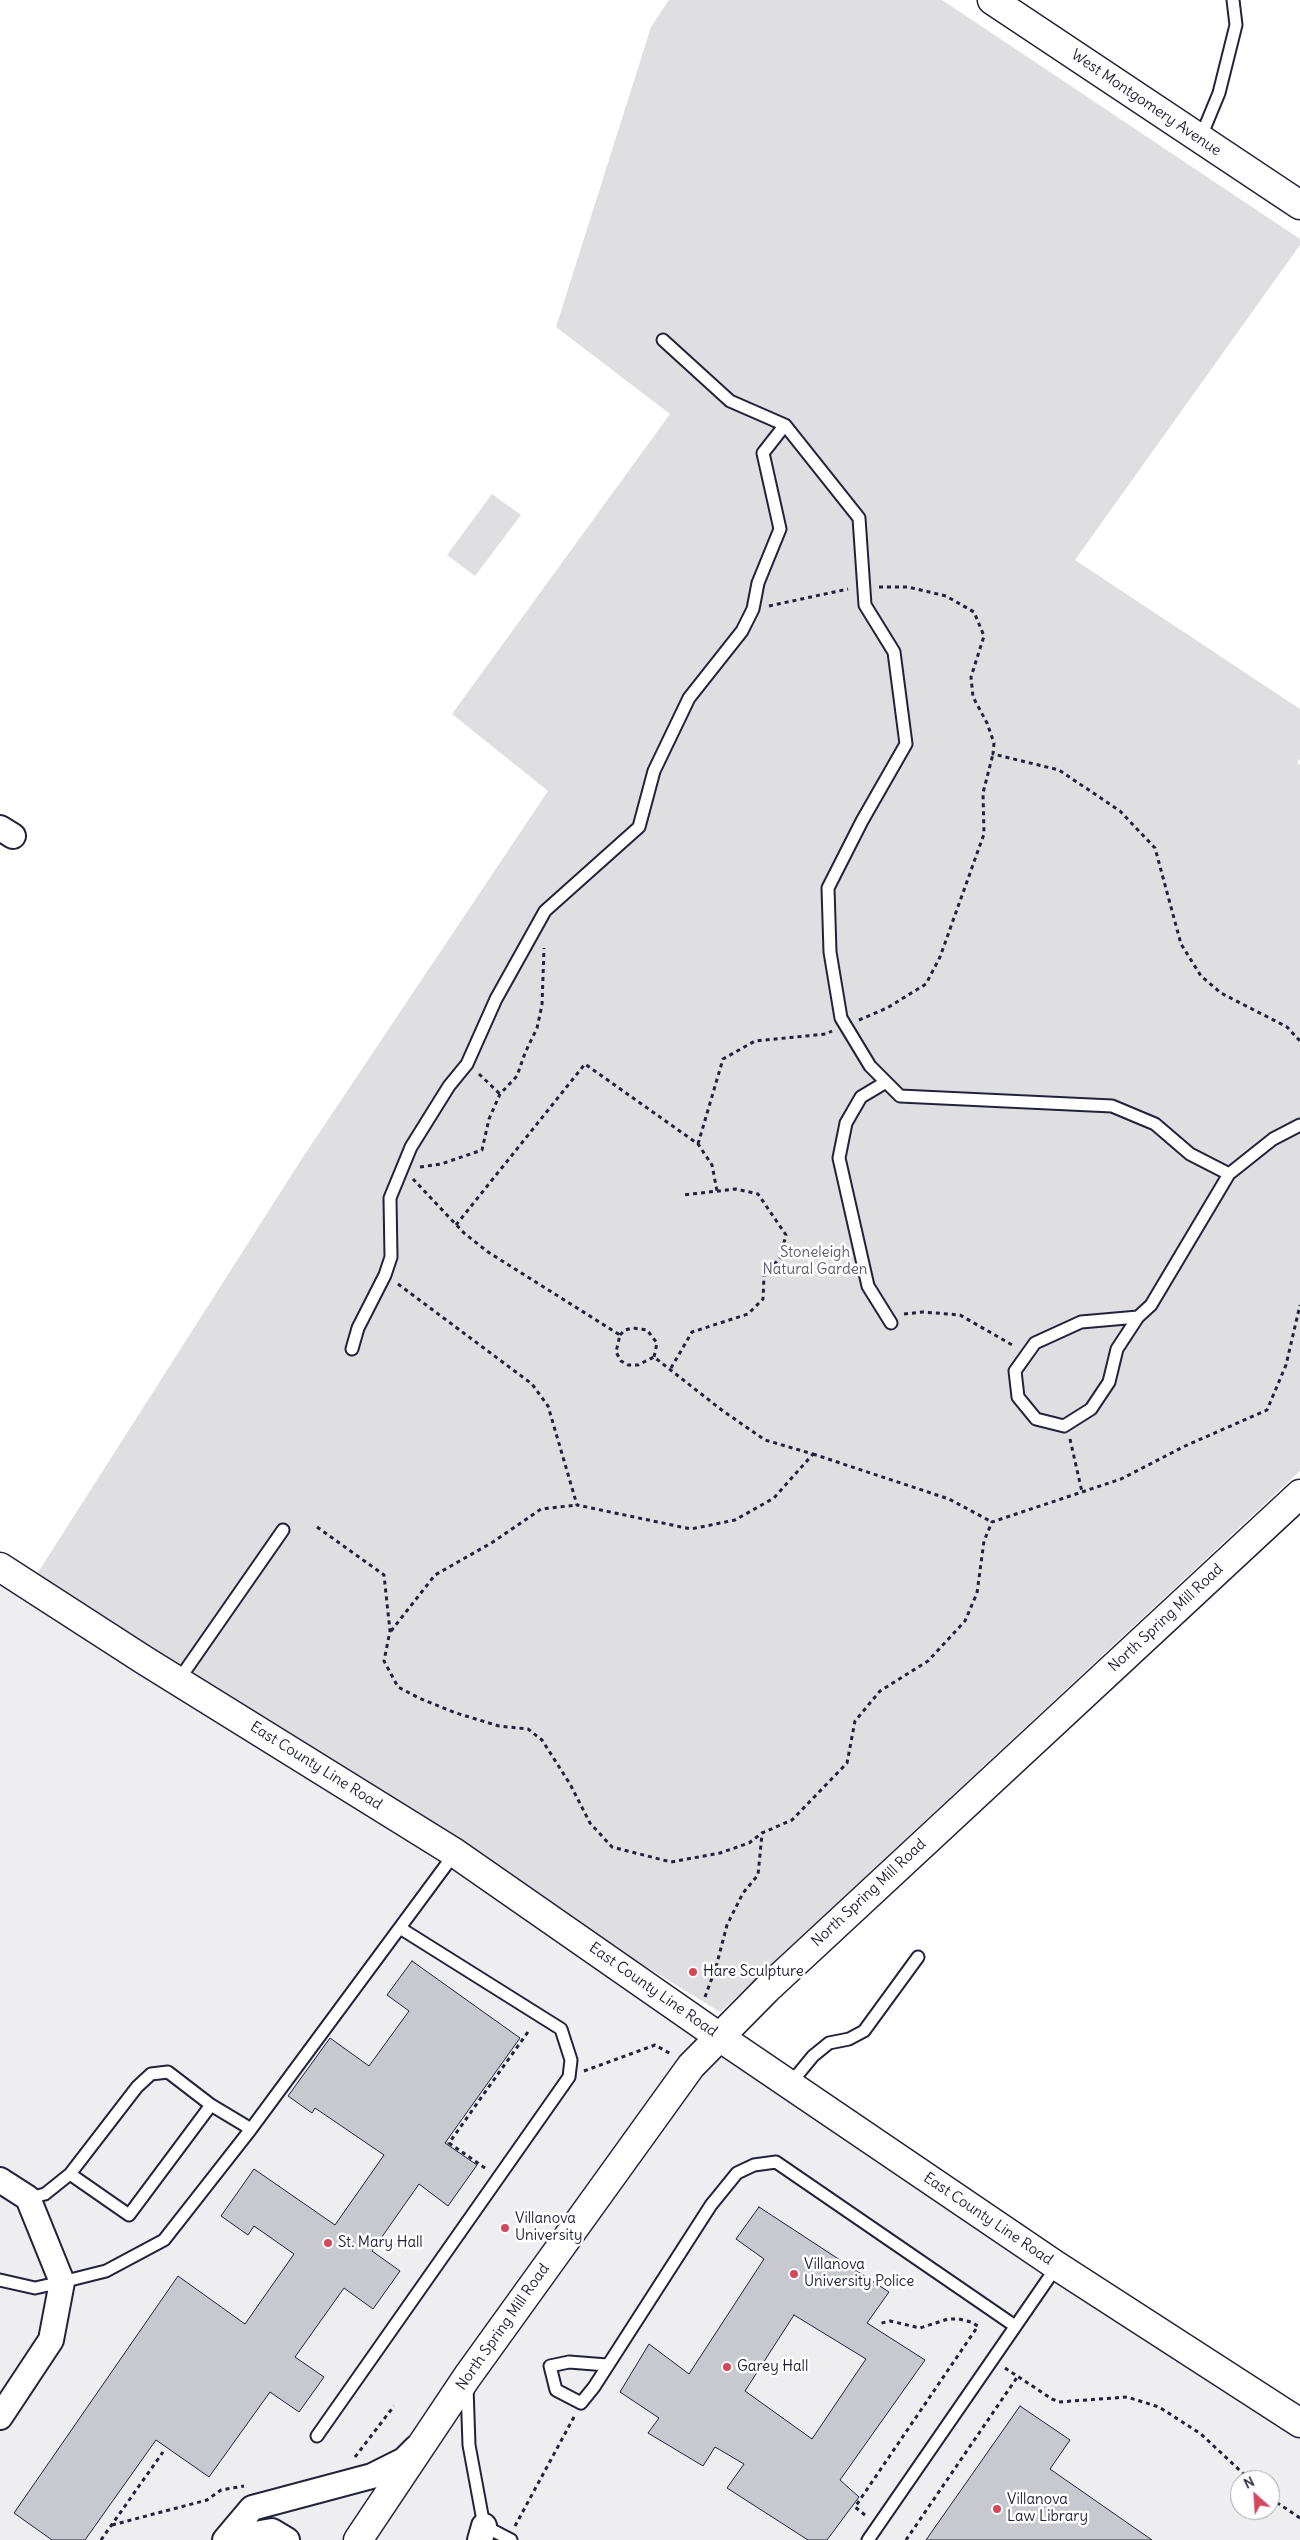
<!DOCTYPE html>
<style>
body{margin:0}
#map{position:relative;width:1300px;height:2540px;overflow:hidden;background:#fff;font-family:Delius,sans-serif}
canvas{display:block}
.north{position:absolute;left:1230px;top:2470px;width:50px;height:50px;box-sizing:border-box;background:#fff;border:1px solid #a7a7b1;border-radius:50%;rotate:334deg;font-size:14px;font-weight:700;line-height:20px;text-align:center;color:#22223b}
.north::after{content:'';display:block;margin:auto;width:18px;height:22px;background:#d1495b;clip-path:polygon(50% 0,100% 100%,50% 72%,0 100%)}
</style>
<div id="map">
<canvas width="1300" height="2540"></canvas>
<div class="north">N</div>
</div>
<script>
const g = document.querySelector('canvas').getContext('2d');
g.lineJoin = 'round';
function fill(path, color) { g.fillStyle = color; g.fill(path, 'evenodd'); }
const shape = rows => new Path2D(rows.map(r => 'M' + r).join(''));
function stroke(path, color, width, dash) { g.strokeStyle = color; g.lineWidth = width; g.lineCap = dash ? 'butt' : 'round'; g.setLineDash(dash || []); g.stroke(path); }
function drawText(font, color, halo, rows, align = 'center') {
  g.font = font + ' Delius,sans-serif'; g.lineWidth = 5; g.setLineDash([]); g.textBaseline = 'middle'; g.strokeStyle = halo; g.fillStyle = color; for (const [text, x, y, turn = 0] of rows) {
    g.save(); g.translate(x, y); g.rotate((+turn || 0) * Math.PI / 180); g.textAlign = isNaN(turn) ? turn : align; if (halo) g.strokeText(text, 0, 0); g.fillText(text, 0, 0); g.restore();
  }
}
fill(shape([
 [0,1571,1300,2420,1300,2540,0,2540],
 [1240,2480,1270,2480,1270,2510,1240,2510]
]), '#eeeef1');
fill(shape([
 [669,0,942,0,1300,239,1300,245,1075,560,1300,709,1300,759,1297,763,1300,765,1300,1471,720,2012,555,1911,37,1574,303,1157,548,791,452,714,670,414,556,327,651,27],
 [492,494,521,515,475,576,447,555]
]), '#dfdfe2');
const building = shape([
 [412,1961,520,2038,445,2143,477,2165,448,2206,419,2184,372,2251,400,2271,373,2309,344,2288,295,2357,324,2377,299,2412,270,2392,209,2477,156,2440,85,2540,52,2540,14,2513,178,2276,245,2324,294,2254,254,2226,248,2235,221,2216,254,2169,335,2225,384,2155,315,2108,312,2113,288,2096,330,2038,369,2066,409,2011,387,1995,412,1961],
 [759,2207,889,2292,867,2323,925,2360,840,2480,859,2497,827,2540,808,2540,727,2488,744,2464,715,2447,703,2466,648,2433,659,2418,620,2392,649,2344,689,2374,764,2259,736,2239,759,2207],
 [794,2315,866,2359,812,2439,745,2391,794,2315],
 [1020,2406,1070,2440,1050,2469,1152,2540,926,2540,1020,2406]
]);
fill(building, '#c8c8cf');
stroke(building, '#22223b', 1);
const service = shape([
 [1200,139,1219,93,1236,25,1233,0],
 [663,340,730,401,785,425,859,518,865,605,894,652,906,744,862,821,828,888,830,952,841,1018,870,1066,900,1096,1112,1106,1155,1124,1190,1154,1229,1174],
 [886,1082,861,1097,846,1123,839,1158,868,1286,891,1323],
 [1138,1317,1081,1322,1035,1343,1015,1371,1018,1397,1036,1419,1064,1426,1091,1409,1109,1382,1117,1349,1138,1317,1151,1305,1229,1174,1273,1139,1300,1125],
 [352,1349,358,1328,385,1275,391,1257,390,1198,411,1147,449,1086,467,1064,496,999,545,911,639,827,654,771,689,698,742,631,753,609,758,583,780,529,763,453,785,425],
 [178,1681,283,1530],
 [790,2084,813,2056,829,2043,849,2039,864,2031,918,1957],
 [211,2105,129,2215,70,2174,137,2087,151,2074,168,2072,211,2105,251,2129],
 [28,2198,45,2194,70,2174],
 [0,2280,35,2288,62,2282,106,2271,164,2240,251,2129,455,1853],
 [607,2365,569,2362,550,2366,556,2390,581,2403,594,2387,711,2205,737,2173,754,2165,776,2162,1015,2326],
 [467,2387,469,2445,484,2526,511,2540],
 [317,2436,569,2077,571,2060,561,2029,400,1928],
 [868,2540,1057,2266]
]);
const minor = shape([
 [0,828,13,836],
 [0,2180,28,2198,62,2282,51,2340,0,2417],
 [226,2539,272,2531,287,2540],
 [225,2540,252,2508,372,2476,404,2460,416,2448],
 [480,2540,484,2526]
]);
const tertiary = shape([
 [0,1567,144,1660,455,1853,718,2036,1057,2266,1300,2423]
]);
const secondary = shape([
 [358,2540,467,2377,691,2066,767,1989,1300,1494]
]);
const primary = shape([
 [992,0,1300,205]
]);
stroke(service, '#22223b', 15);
stroke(minor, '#22223b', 28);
stroke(tertiary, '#22223b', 31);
stroke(secondary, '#22223b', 31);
stroke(primary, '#22223b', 31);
stroke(shape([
 [879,587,908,587,946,596,974,612,984,636,971,677,973,697,987,723,994,743,993,754,1059,770,1120,811,1155,848,1181,944,1201,976,1221,993,1287,1027,1300,1041],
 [769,606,848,589],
 [859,1020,887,1008,926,984,940,957,984,834,983,793,993,754],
 [479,1074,500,1094],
 [698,1144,723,1059,755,1041,826,1034,832,1031],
 [420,1167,441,1164,482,1150,489,1119,500,1094,517,1076,525,1053,537,1028,542,1005,544,948],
 [456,1225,585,1064,698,1144,712,1165,717,1191],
 [398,1284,532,1384,548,1406,577,1505,691,1529,735,1520,774,1498,813,1454,765,1440,723,1411,654,1357,638,1365,628,1365,621,1361,616,1352,620,1335,488,1252,464,1233,413,1179],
 [904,1314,923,1312,960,1315,1014,1346],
 [620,1335,625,1330,633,1328,647,1330,657,1343,654,1357],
 [671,1368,692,1332,748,1314,763,1299,764,1276,780,1258,786,1235,758,1194,736,1189,683,1195],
 [1070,1439,1082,1492],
 [813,1454,949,1499,992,1522],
 [317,1527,384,1575,390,1631,384,1661,398,1687,419,1698,456,1713,499,1726,528,1729,542,1740,570,1784,590,1823,612,1847,671,1862,720,1853,749,1843,762,1833,792,1820,847,1763,855,1721,880,1691,928,1661,965,1621,977,1593,984,1541,992,1522,1121,1479,1185,1446,1267,1410,1286,1365,1300,1305],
 [391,1631,435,1575,493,1542,541,1509,577,1505],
 [705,1997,716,1967,727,1925,743,1893,758,1875,762,1834],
 [584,2071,655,2045,671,2054],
 [485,2168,449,2143,530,2029],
 [1005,2368,1052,2399,1059,2402,1127,2397,1159,2407,1201,2434,1250,2480],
 [355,2457,394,2406],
 [1270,2498,1300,2518],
 [865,2515,855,2507,978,2326,971,2322,959,2319,948,2319,920,2328,890,2321,878,2324],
 [112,2525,207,2500,221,2490,244,2486],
 [515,2526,574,2417],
 [101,2540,163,2452],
 [906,2540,1018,2376]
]), '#22223b', 3, [4, 4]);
stroke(service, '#fff', 11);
stroke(minor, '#fff', 24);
stroke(tertiary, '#fff', 28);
stroke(secondary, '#fff', 28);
stroke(primary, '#fff', 28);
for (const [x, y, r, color] of [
 [693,1972,5,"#d1495b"],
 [505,2228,5,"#d1495b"],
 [328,2243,5,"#d1495b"],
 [794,2274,5,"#d1495b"],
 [727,2367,5,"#d1495b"],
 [997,2509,5,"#d1495b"]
]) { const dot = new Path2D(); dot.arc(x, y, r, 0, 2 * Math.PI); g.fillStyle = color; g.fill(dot); stroke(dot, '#fff', 2); }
drawText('15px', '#22223b', '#fff', [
 ["West Montgomery Avenue",1146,103,34],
 ["North Spring Mill Road",1166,1618,-43],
 ["East County Line Road",316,1766,32],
 ["North Spring Mill Road",869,1893,-43],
 ["East County Line Road",653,1990,35],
 ["East County Line Road",988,2219,34],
 ["North Spring Mill Road",503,2327,-55]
]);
drawText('15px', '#5b5b6d', '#fff', [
 ["Stoneleigh",815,1253],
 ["Natural Garden",815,1270]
]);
drawText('15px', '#22223b', '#fff', [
 ["Hare Sculpture",703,1972],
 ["Villanova",515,2219],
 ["University",515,2236],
 ["St. Mary Hall",338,2243],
 ["Villanova",804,2265],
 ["University Police",804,2282],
 ["Garey Hall",737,2367],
 ["Villanova",1007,2500],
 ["Law Library",1007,2517]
], 'left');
</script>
